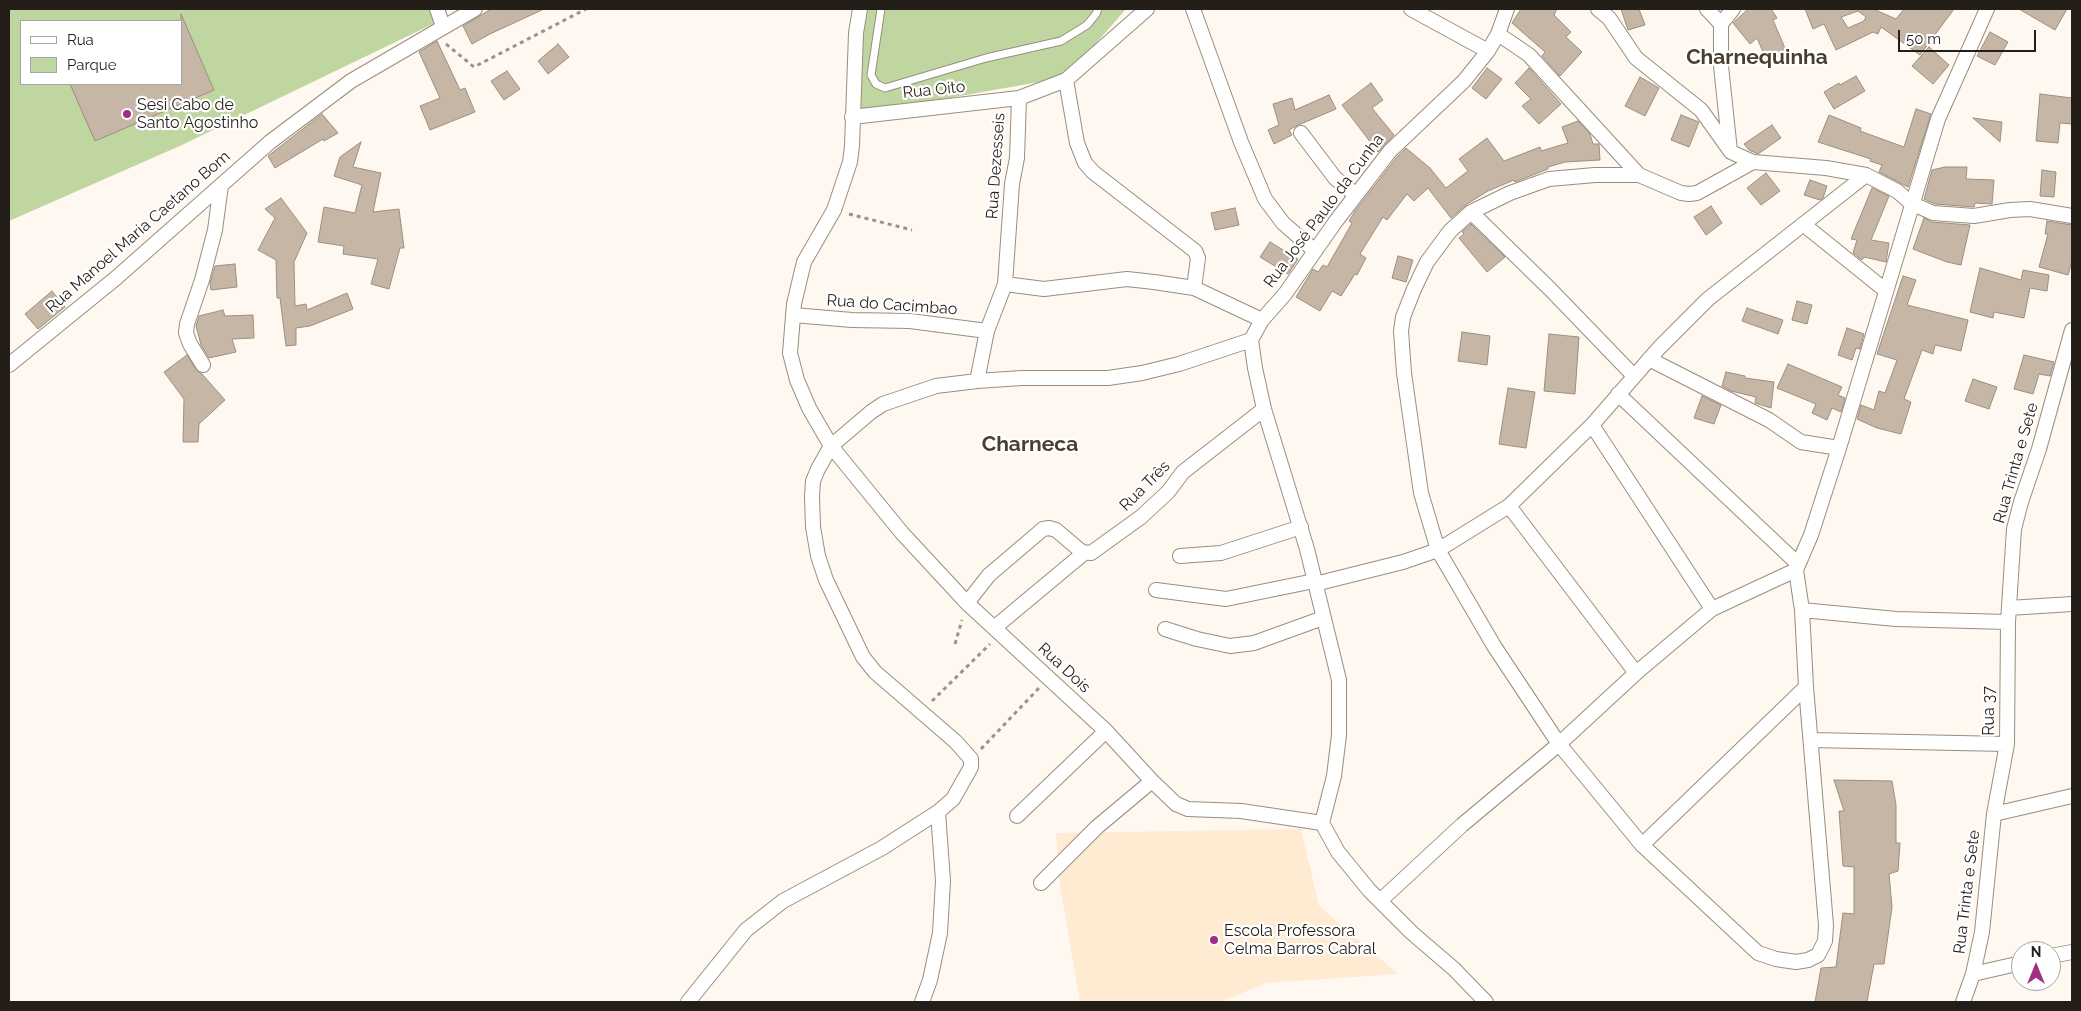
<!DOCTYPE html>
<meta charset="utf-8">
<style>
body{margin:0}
#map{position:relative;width:2081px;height:1011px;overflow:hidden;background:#fef8f0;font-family:Raleway,sans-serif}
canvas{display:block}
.frame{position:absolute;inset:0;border:10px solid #241e18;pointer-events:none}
.legend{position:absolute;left:20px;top:20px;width:162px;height:65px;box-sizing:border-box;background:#fff;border:1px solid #a7a5a3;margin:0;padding:6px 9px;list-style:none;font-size:15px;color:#241e18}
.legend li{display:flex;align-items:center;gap:10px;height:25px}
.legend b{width:25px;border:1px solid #a7a5a3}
.north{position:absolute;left:2011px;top:941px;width:50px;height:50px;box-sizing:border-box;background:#fff;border:1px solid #a7a5a3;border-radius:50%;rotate:0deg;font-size:14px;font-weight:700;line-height:20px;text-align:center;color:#241e18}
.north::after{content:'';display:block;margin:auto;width:18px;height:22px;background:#a42c83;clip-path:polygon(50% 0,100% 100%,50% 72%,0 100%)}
.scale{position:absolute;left:1898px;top:30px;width:138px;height:22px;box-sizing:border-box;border:2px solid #241e18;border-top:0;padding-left:6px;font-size:15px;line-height:18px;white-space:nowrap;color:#241e18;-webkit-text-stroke:4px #fff;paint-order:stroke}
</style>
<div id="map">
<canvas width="2081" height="1011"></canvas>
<div class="frame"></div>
<ul class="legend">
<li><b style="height:6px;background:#fff"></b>Rua</li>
<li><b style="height:14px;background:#c0d6a1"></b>Parque</li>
</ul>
<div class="north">N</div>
<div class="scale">50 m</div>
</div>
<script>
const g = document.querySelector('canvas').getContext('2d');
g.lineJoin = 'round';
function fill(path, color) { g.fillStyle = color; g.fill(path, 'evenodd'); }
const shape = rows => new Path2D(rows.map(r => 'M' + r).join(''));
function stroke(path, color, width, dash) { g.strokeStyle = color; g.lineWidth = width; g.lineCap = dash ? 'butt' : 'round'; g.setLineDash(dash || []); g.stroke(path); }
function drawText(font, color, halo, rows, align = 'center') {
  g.font = font + ' Raleway,sans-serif'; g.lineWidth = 4.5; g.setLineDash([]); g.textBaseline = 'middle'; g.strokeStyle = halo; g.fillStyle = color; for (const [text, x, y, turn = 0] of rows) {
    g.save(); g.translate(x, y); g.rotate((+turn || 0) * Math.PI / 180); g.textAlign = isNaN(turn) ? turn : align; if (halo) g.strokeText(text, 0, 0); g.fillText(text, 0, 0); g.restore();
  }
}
fill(shape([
 [1301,829,1319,906,1398,974,1266,983,1220,1002,1080,1002,1060,886,1056,833]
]), '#ffead2');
fill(shape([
 [9,9,433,9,437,22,182,145,9,221],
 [21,21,181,21,181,84,21,84],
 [867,9,1126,9,1069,74,1045,81,858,114,860,45]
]), '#c0d6a1');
const building = shape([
 [491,9,544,9,490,34,472,44,463,26,491,9],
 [1521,9,1557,9,1554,15,1571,32,1566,37,1582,52,1560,76,1542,56,1545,52,1512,23,1521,9],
 [1621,9,1639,9,1645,25,1628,30,1621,9],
 [1748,9,1771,9,1777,18,1773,20,1787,53,1767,61,1757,38,1750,44,1733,23,1748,9],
 [1805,9,1873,9,1896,19,1904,9,1954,9,1920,55,1881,27,1878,34,1873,32,1836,50,1824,24,1813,29,1805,9],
 [1858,11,1866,17,1864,21,1848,28,1841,17,1858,11],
 [2019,9,2067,9,2055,30,2019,9],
 [181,14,214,90,95,141,70,84,181,84,181,14],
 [1990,32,2008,42,1995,65,1977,56,1990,32],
 [437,41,460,90,465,88,475,112,430,130,420,106,440,98,419,52,437,41],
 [558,44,569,57,548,74,538,61,558,44],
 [1929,47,1949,65,1933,84,1912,66,1929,47],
 [1487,68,1502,79,1486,99,1472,88,1487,68],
 [1529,68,1561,104,1539,124,1522,106,1531,99,1515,83,1529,68],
 [507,71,520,89,504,100,491,81,507,71],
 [1856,76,1865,91,1834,109,1824,92,1839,83,1840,85,1856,76],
 [1640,77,1659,88,1645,116,1625,106,1640,77],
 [1371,83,1383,100,1372,108,1394,135,1378,152,1342,105,1371,83],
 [2040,94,2072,98,2072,124,2060,123,2058,143,2036,141,2040,94],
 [1329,95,1336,109,1296,126,1289,130,1292,135,1274,144,1268,130,1279,125,1273,104,1292,98,1295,110,1329,95],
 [1916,109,1931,114,1908,187,1879,172,1882,165,1870,161,1871,159,1818,142,1829,115,1861,128,1860,131,1904,147,1916,109],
 [322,114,338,133,324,141,323,139,275,168,268,156,322,114],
 [1681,115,1699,122,1689,147,1671,140,1681,115],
 [1973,118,2002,122,2000,142,1973,118],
 [1578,121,1590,134,1593,144,1599,144,1600,160,1565,162,1548,167,1548,169,1515,182,1514,180,1488,191,1467,204,1451,218,1428,188,1414,201,1407,194,1387,220,1383,217,1360,254,1366,258,1357,275,1355,274,1341,296,1332,291,1320,311,1296,297,1313,269,1318,272,1323,265,1327,267,1352,223,1349,221,1355,211,1397,157,1406,148,1430,168,1446,188,1468,171,1459,159,1487,138,1504,161,1540,147,1541,151,1568,143,1562,127,1578,121],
 [1772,125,1781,138,1758,154,1749,150,1744,144,1772,125],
 [361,142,353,167,381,173,373,212,399,209,404,248,400,248,389,289,371,284,378,259,343,254,344,246,318,242,324,207,355,213,362,185,334,176,340,157,361,142],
 [1945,167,1967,167,1966,179,1994,180,1992,204,1975,203,1974,207,1935,204,1924,199,1932,170,1945,167],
 [2042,170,2056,172,2054,197,2040,196,2042,170],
 [1766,173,1780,191,1761,205,1747,188,1766,173],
 [1810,180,1827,186,1823,198,1820,200,1804,195,1810,180],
 [1872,188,1889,196,1871,240,1889,243,1886,262,1864,257,1862,260,1853,253,1857,240,1851,239,1872,188],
 [281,198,307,233,294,262,295,306,306,304,307,310,347,293,353,309,310,326,296,328,296,345,286,346,280,298,277,298,276,260,258,250,275,218,265,209,281,198],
 [1711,206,1722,223,1706,235,1694,217,1711,206],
 [1235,208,1239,225,1215,230,1211,213,1235,208],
 [1924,218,1932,222,1970,225,1961,265,1947,262,1913,249,1924,218],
 [2047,221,2072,225,2072,261,2068,275,2039,267,2048,234,2045,234,2047,221],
 [1471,224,1505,257,1487,272,1459,238,1464,234,1462,232,1471,224],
 [1270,242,1298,259,1288,274,1260,257,1270,242],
 [1398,256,1413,260,1406,282,1392,278,1398,256],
 [235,264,237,287,211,290,210,283,215,266,235,264],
 [1980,268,2021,280,2023,270,2049,275,2047,291,2030,288,2024,318,1994,312,1993,318,1970,312,1980,268],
 [1903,276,1916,280,1907,305,1968,320,1961,351,1935,345,1933,354,1922,350,1904,399,1911,402,1901,434,1877,428,1857,419,1861,405,1874,410,1879,391,1885,393,1897,360,1877,354,1903,276],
 [52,291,65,307,38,329,25,314,52,291],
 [1797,301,1812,305,1807,324,1792,320,1797,301],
 [1747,308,1783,320,1778,334,1742,321,1747,308],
 [223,310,225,316,253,315,254,338,232,339,236,352,209,358,201,345,196,326,199,316,223,310],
 [1847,328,1864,334,1860,349,1856,348,1852,360,1838,355,1847,328],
 [1462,332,1490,336,1487,365,1458,361,1462,332],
 [1549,334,1579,337,1575,394,1544,391,1549,334],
 [187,355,196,370,202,374,225,400,199,424,198,442,183,442,184,399,164,372,187,355],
 [2024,355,2054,362,2050,376,2039,374,2033,394,2014,389,2024,355],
 [1788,364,1842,387,1838,395,1845,398,1841,412,1832,408,1827,420,1812,413,1816,404,1777,388,1788,364],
 [1726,372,1745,376,1745,378,1774,382,1771,408,1755,403,1756,397,1731,391,1722,386,1726,372],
 [1973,379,1997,387,1989,409,1965,401,1973,379],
 [1508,388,1535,392,1526,448,1499,444,1508,388],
 [1702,396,1721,405,1714,424,1694,418,1702,396],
 [1834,780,1892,781,1896,805,1896,843,1900,843,1898,871,1889,874,1892,907,1884,964,1874,964,1867,1002,1815,1002,1821,968,1836,967,1843,913,1854,914,1854,867,1843,866,1839,811,1844,811,1834,780]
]);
fill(building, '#c5b6a5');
stroke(building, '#9d8f7f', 1);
const service = shape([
 [881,9,871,75,876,84,885,88,986,58,1061,41,1087,25,1096,14,1098,9]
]);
const minor = shape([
 [437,9,443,26],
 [860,9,856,33,852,146,850,162,834,210,804,262,794,304,790,353,797,380,809,408,831,446,902,533,967,603,1106,731,1152,781,1176,804,1188,809,1241,811,1322,823],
 [1193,9,1241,142,1265,199,1283,223,1315,251],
 [1411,9,1488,51],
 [1598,9,1609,18,1636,58,1701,110,1731,152,1753,162],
 [1707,9,1721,24],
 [1498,34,1529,55,1639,175,1681,193,1689,194,1697,193,1753,162,1826,168,1866,175,1897,191,1911,203,1933,213,1974,216,2010,210,2030,209,2072,216],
 [1066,80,1077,143,1085,163,1093,172,1195,251,1198,258,1194,288],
 [852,117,1019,98,1066,80,1147,9],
 [1301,133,1335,178,1356,195],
 [1730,151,1721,66,1721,24,1733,9],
 [1639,175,1595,175,1549,179,1510,193,1471,212,1450,231,1427,262,1414,289,1403,317,1401,331,1404,373,1421,493,1438,550,1494,646,1559,744,1642,845,1758,953,1776,959,1796,962,1808,960,1818,955,1825,941,1826,925,1806,687,1802,610,1796,570,1811,535,1839,448,1938,119,1987,9],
 [1471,212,1550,289,1634,376],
 [1803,224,1885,290],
 [1005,284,1044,289,1127,279,1154,282,1194,288,1262,320],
 [793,315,852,320,910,321,987,331],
 [1649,359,1769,420,1801,442,1839,448],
 [9,365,116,278,270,142,351,81,475,9],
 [203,365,190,344,186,333,187,324,202,280,215,230,221,185],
 [977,381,987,331,1005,284,1012,184,1017,158,1019,98],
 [1618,394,1798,564],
 [1592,425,1712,609],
 [1509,506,1636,673],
 [1180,556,1221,553,1301,527],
 [1315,584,1403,562,1438,550,1509,506,1592,425,1659,348,1708,299,1866,175],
 [1156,590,1226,599,1314,581],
 [967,603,989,575,1043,529,1049,528,1056,530,1082,552,1091,553,1141,517,1168,492,1183,472,1264,409],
 [2009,608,2072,604],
 [1802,610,1896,619,2008,622],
 [994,628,1084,553],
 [1165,629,1197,639,1230,646,1254,643,1323,618],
 [1811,740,2007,744],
 [1994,814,2072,796],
 [1017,816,1106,731],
 [1642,845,1806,687],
 [1041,883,1097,827,1152,781],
 [1380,901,1462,825,1559,744,1636,673,1712,609,1796,570],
 [2051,956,2072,952],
 [1973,974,2021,963],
 [688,1002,746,930,783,901,882,848,938,812,953,799,971,767,971,759,956,742,875,672,863,657,826,580,818,556,813,527,812,496,813,481,818,469,831,446,871,412,883,404,936,386,977,381,1022,378,1108,378,1142,373,1179,364,1251,340],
 [922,1002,930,980,940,933,943,881,938,812],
 [1486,1002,1454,969,1412,933,1369,890,1338,852,1322,823,1334,776,1339,735,1339,680,1307,549,1264,409,1255,368,1251,340,1262,320,1285,294,1336,221,1390,151,1464,81,1488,51,1498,34,1507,9],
 [1963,1002,1973,974,1982,932,1994,814,2007,744,2008,622,2014,529,2021,502,2039,449,2072,330]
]);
stroke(service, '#9b8d7d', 9);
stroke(minor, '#9b8d7d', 16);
stroke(shape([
 [446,44,474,67,586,9],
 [849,214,912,230],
 [955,644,962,620],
 [932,701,990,644],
 [981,749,1039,688]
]), '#99938c', 3, [4, 4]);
stroke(service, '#fff', 7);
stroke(minor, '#fff', 14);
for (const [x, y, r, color] of [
 [127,114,5,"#a42c83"],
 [1214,940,5,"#a42c83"]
]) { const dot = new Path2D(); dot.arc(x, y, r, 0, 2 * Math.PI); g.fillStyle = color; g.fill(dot); stroke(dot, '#fff', 2); }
drawText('16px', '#241e18', '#fff', [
 ["Rua Oito",934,90,-6],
 ["Rua Dezesseis",996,166,-86],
 ["Rua José Paulo da Cunha",1324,211,-53],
 ["Rua Manoel Maria Caetano Bom",138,232,-41],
 ["Rua do Cacimbao",892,305,4],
 ["Rua Trinta e Sete",2016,463,-74],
 ["Rua Três",1145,486,-45],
 ["Rua Dois",1064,668,43],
 ["Rua 37",1989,711,-90],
 ["Rua Trinta e Sete",1967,892,-83]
]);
drawText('16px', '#241e18', '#fff', [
 ["Sesi Cabo de",137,105],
 ["Santo Agostinho",137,123],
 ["Escola Professora",1224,931],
 ["Celma Barros Cabral",1224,949]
], 'left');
drawText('bold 21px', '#4a3e2f', '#fff', [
 ["Charnequinha",1757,58],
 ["Charneca",1030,445]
]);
</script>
